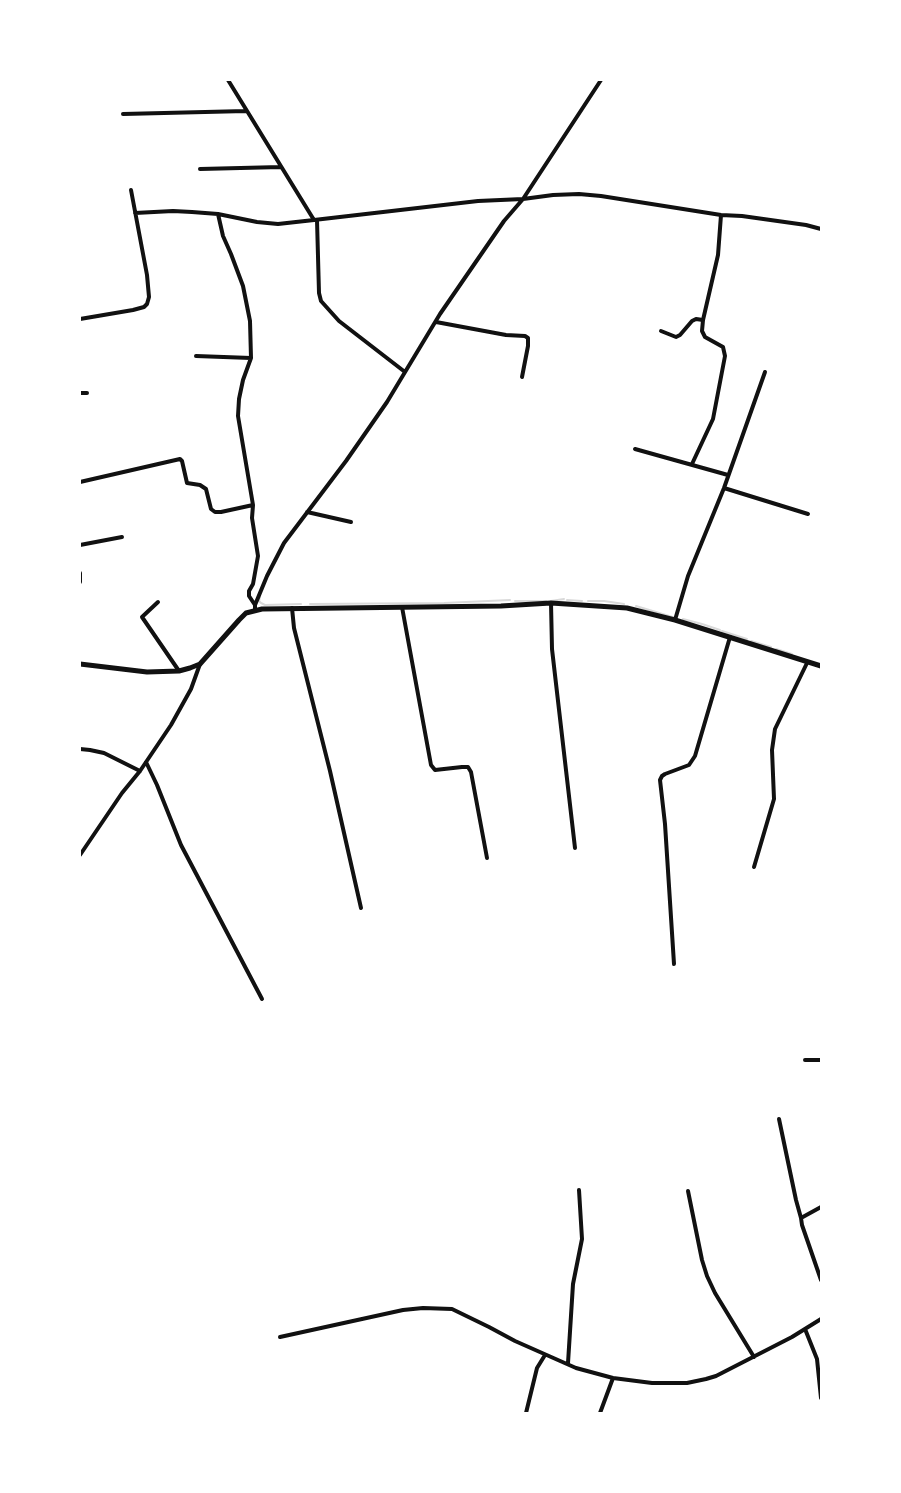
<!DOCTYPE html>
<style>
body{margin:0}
#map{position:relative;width:901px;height:1493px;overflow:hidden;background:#fff;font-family:"Fira Sans",sans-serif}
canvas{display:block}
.frame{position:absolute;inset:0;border:81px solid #fff;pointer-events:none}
</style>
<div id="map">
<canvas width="901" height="1493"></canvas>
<div class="frame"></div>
</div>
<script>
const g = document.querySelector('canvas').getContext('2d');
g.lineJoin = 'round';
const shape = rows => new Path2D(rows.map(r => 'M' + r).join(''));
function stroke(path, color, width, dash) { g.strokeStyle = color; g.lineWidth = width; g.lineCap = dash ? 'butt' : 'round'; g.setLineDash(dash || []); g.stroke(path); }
stroke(shape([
 [260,597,259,601,261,603,265,605,301,604],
 [567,600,582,601],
 [515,601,546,601],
 [551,601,564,599],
 [588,601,604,601,624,604],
 [310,604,444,603,510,600],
 [636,606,676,618],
 [683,619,702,624,720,630],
 [722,631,747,639],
 [751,641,771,647],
 [776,649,792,654]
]), '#d9d9d9', 2);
stroke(shape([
 [228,80,314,220,478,201,523,199,553,195,579,194,601,196,721,215,742,216,806,225,821,229],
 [123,114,246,111],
 [200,169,281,167],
 [135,213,173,211,192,212,218,214,257,222,278,224,314,220],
 [218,214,223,236,231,254,243,286,250,321,251,358,243,380,239,399,238,416,253,505,252,518,258,556,253,584,249,591,249,596,255,605],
 [317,220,319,293,321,301,339,321,405,372],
 [80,319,133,310,144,307,147,304,149,297,147,275,131,190],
 [436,322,506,335,525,336,528,338,528,346,522,377],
 [661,331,676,337,680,335,692,321,696,319,703,320],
 [196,356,251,358],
 [80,393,87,393],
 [635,449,728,475],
 [692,464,713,419,725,356,723,347,705,337,702,331,703,320,718,255,721,215],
 [80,482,180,459,182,461,187,483,200,485,206,489,211,509,215,512,221,512,253,505],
 [724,488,808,514],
 [307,512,351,522],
 [80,545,122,537],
 [80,573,80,582],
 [158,602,142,617,179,671],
 [551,603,552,649,575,848],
 [402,607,431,765,435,770,462,767,468,767,471,772,487,858],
 [292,608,294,628,330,771,361,908],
 [255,610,255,605,267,576,284,543,346,461,387,402,440,314,504,221,523,199,601,80],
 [675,620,688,576,724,488,765,372],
 [80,749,90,750,104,753,140,771],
 [146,762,157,785,181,845,262,999],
 [80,855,122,793,140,771,171,725,191,689,200,664],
 [754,867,774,799,772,750,775,729,807,663],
 [674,964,665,824,660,780,662,776,665,774,689,765,695,756,730,637],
 [805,1060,821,1060],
 [779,1119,796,1200,801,1218,802,1225,821,1280],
 [688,1191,702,1260,707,1276,715,1293,754,1357],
 [801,1218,821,1207],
 [805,1329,817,1359,821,1398],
 [280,1337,403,1310,423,1308,452,1309,489,1327,515,1341,576,1368,613,1378,652,1383,687,1383,706,1379,716,1376,792,1337,821,1319],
 [568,1363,573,1284,582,1239,579,1190],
 [526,1413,537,1368,545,1355],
 [600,1413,613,1378]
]), '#111', 4);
stroke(shape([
 [80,664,147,672,179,671,190,668,200,664,239,620,246,613,262,609,501,606,551,603,627,608,675,620,821,666]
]), '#111', 5);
</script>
